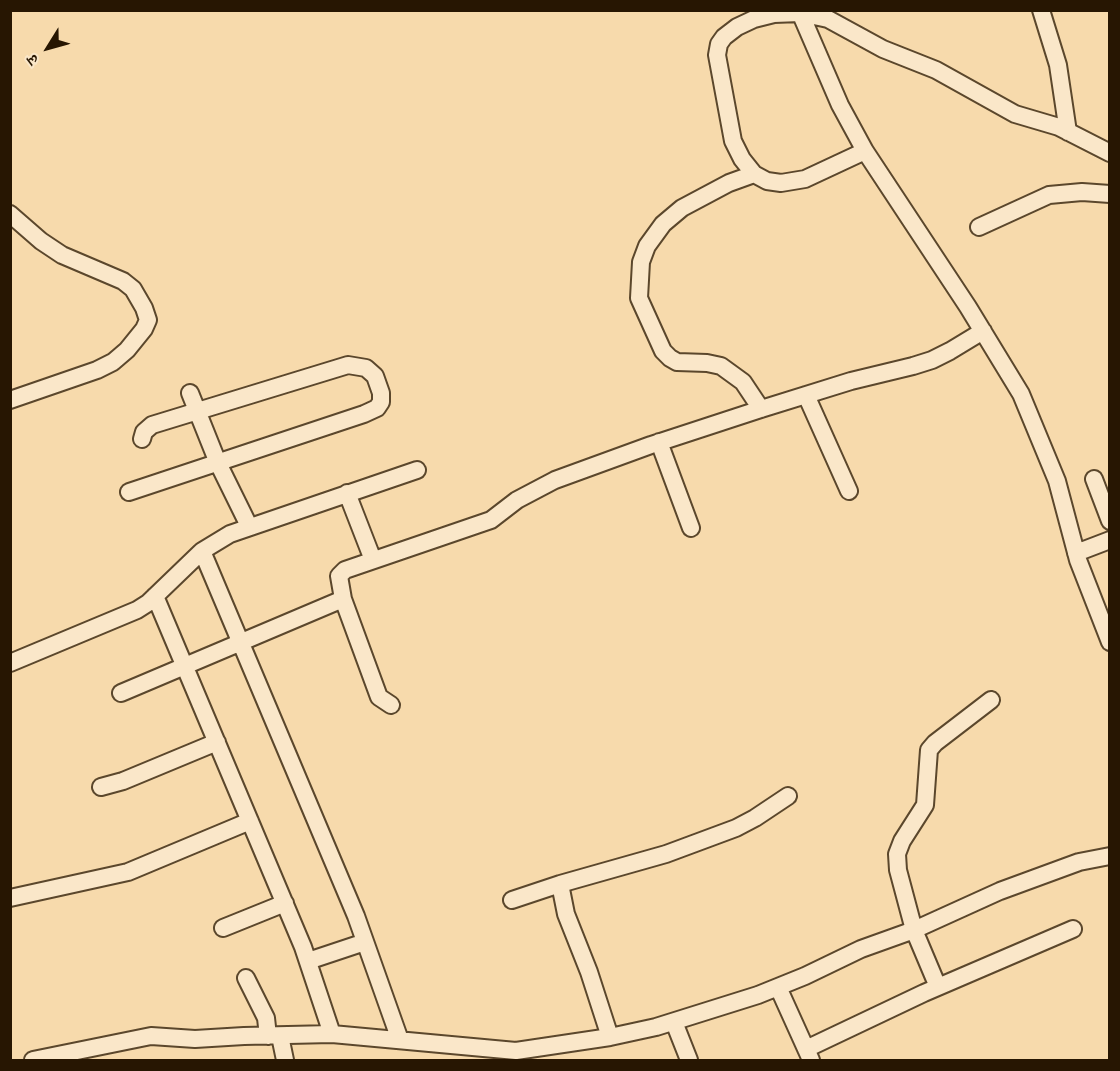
<!DOCTYPE html>
<meta charset="utf-8">
<style>
body{margin:0}
#map{position:relative;width:1120px;height:1071px;overflow:hidden;background:#f7daac;font-family:"IM FELL English","Noto Serif Devanagari",serif}
canvas{display:block}
.frame{position:absolute;inset:0;border:12px solid #271602;pointer-events:none}
.north{position:absolute;left:18px;top:18px;width:60px;height:60px;-webkit-text-stroke:4px #fae7c9;paint-order:stroke;rotate:233deg;font-size:16px;font-weight:700;line-height:24px;text-align:center;color:#271602}
.north::after{content:'';display:block;margin:auto;width:21px;height:27px;background:#271602;clip-path:polygon(50% 0,100% 100%,50% 72%,0 100%)}
</style>
<div id="map">
<canvas width="1120" height="1071"></canvas>
<div class="frame"></div>
<div class="north">उ</div>
</div>
<script>
const g = document.querySelector('canvas').getContext('2d');
g.lineJoin = 'round';
const shape = rows => new Path2D(rows.map(r => 'M' + r).join(''));
function stroke(path, color, width, dash) { g.strokeStyle = color; g.lineWidth = width; g.lineCap = dash ? 'butt' : 'round'; g.setLineDash(dash || []); g.stroke(path); }
const minor = shape([
 [799,10,840,105,865,151,968,307,1021,394,1057,481,1078,560,1110,642],
 [1041,10,1058,65,1068,132],
 [865,151,805,179,781,183,767,181,754,174,742,159,733,141,717,55,719,44,724,37,737,27,754,19,774,14,800,13,828,19,883,49,936,70,1015,114,1059,127,1110,153],
 [754,174,729,183,682,208,663,224,647,246,641,262,639,298,663,351,670,358,677,362,707,363,721,366,743,382,761,409],
 [10,214,41,241,62,255,123,281,133,289,144,308,148,320,144,329,127,350,113,362,97,370,10,400],
 [979,227,1049,195,1082,192,1110,194],
 [190,393,218,463,249,526],
 [806,395,849,491],
 [659,442,691,528],
 [1094,479,1110,521],
 [129,492,364,414,377,408,381,402,381,393,375,376,366,368,348,365,152,425,144,432,142,439],
 [347,493,373,560],
 [202,551,356,916,400,1040],
 [1076,553,1110,540],
 [155,596,303,947,332,1034],
 [10,663,137,610,148,603,202,551,230,534,417,470],
 [121,693,343,599],
 [391,705,379,697,343,599,339,576,345,570,491,520,517,500,555,480,651,445,761,409,851,381,913,366,932,360,950,351,983,331],
 [101,787,123,781,217,742],
 [560,884,566,914,589,972,610,1037],
 [10,898,128,872,250,821],
 [512,900,560,884,666,854,736,828,755,818,788,796],
 [223,928,285,903],
 [308,961,365,942],
 [246,978,266,1018,268,1036],
 [778,987,811,1060],
 [938,987,914,930,898,870,897,854,902,841,925,805,929,750,935,743,991,700],
 [674,1022,689,1060],
 [280,1036,285,1060],
 [806,1049,924,993,1073,929],
 [33,1060,151,1036,195,1039,244,1036,332,1034,516,1051,610,1037,656,1027,758,995,805,976,861,949,914,930,1000,891,1079,862,1110,856]
]);
stroke(minor, '#5b472c', 20);
stroke(minor, '#fae7c9', 16);
</script>
